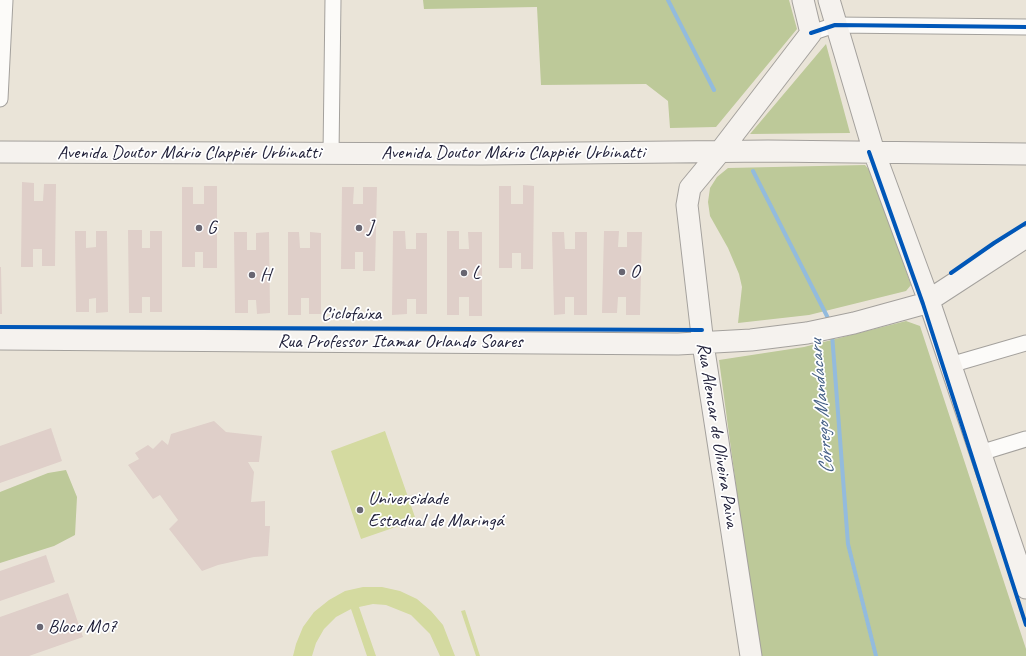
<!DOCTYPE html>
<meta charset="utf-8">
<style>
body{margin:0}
canvas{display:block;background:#eae4d8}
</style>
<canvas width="1026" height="656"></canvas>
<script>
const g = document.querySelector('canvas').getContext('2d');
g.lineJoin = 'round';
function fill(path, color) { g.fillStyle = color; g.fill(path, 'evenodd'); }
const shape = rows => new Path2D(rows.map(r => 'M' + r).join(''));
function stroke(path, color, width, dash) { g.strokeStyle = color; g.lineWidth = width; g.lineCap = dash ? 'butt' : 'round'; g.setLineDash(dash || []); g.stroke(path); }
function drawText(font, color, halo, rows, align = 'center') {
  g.font = font + ' Caveat,sans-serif'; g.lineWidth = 3.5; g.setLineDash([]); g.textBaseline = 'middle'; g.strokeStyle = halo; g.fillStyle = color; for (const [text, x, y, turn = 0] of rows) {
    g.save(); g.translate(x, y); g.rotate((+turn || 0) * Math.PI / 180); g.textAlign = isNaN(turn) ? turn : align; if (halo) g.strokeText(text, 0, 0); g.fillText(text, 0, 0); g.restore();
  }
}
fill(shape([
 [385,431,416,520,361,539,331,451],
 [363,587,382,587,400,591,417,599,431,611,443,625,455,656,440,656,430,634,411,615,386,605,373,604,359,607,376,656,367,656,351,609,336,617,324,629,316,643,312,656,293,656,296,644,303,627,314,612,329,600,345,591],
 [465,610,480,656,476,656,461,611]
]), '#d4daa0');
fill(shape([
 [423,0,789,0,797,29,716,127,670,128,668,101,646,84,541,85,537,7,424,9],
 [826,44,850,133,750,134],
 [865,165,872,173,911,285,906,291,809,315,738,323,742,287,739,274,728,248,710,216,708,202,710,188,717,177,728,168],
 [906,321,920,326,1026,649,1026,656,759,656,719,360,804,347],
 [66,470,77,497,75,535,54,546,0,563,0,492,48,473]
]), '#bdc999');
stroke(shape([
 [668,0,714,90],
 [753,171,830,322],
 [832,334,848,544,876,656]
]), '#93bbdd', 4);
fill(shape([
 [22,182,34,183,34,201,43,201,44,184,56,184,55,266,42,266,42,249,33,249,33,267,21,267],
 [523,185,534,186,533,269,521,269,521,253,512,253,512,268,499,268,499,186,511,186,511,204,523,204],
 [204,186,217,186,217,268,203,268,203,252,195,252,195,267,182,267,182,187,193,187,193,204,204,204],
 [342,187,354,187,353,204,363,204,363,187,377,187,375,271,363,271,363,252,355,252,355,269,341,269],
 [128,230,142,230,142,248,150,248,150,231,162,231,162,312,150,312,150,297,142,297,142,313,129,313],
 [75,231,86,231,86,248,96,247,96,231,107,231,108,312,96,313,96,298,89,299,89,312,76,312],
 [393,231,405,231,406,249,416,249,416,233,427,233,427,314,416,314,416,299,407,299,407,314,392,315],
 [447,231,459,231,459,249,469,249,468,232,482,232,482,316,469,316,469,297,459,297,459,315,447,315],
 [604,231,619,231,618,247,627,247,627,232,642,232,640,315,626,315,626,297,618,297,617,313,602,313],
 [234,232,247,232,247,250,256,250,256,233,269,232,270,313,257,314,256,300,248,300,248,313,235,313],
 [288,232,299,232,300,248,310,248,310,232,321,233,321,314,309,314,309,298,301,298,301,315,288,315],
 [552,232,564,232,565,249,575,249,575,232,587,232,587,315,574,315,574,297,565,297,565,314,554,315],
 [0,267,1,267,2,314,0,314],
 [214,421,226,432,262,436,259,462,248,462,254,472,251,502,265,501,265,526,270,526,268,556,254,557,218,565,202,571,169,529,178,520,160,495,153,499,128,465,139,459,135,453,148,445,153,449,162,440,168,445,171,434],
 [51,428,62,461,0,483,0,446],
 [46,555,55,582,0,601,0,571],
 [68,593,83,637,29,656,0,656,0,617]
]), '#dfcfc9');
const street = shape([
 [811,33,835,25,1026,27],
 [0,99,5,0],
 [331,154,333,0],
 [950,365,1026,343],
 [980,453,1026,439]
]);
const secondary = shape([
 [829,0,874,152,929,301,1026,588],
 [0,152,482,154,768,151,1026,154],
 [0,339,678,344,751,340,807,333,854,323,923,304,1026,237],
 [751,656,703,344,687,205,690,188,719,153,811,33,803,0]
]);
stroke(street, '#a4a19d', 17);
stroke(secondary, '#a4a19d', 23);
stroke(street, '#fcfbf9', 15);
stroke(secondary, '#f5f2ee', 21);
stroke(shape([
 [811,33,835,25,1026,27],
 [869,152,923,304,1026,625],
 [951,273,994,243,1026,223],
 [0,327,702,330]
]), '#0057b8', 4);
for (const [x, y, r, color] of [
 [199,228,4,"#686672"],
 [359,228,4,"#686672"],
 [622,272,4,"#686672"],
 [464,273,4,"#686672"],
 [252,275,4,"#686672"],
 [360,510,4,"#686672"],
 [40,627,4,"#686672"]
]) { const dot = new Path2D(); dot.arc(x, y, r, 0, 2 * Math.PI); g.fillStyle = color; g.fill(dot); stroke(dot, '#fff', 1.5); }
drawText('19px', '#22223b', '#fff', [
 ["Avenida Doutor Mário Clappiér Urbinatti",189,153],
 ["Avenida Doutor Mário Clappiér Urbinatti",513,153],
 ["Ciclofaixa",351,314],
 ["Rua Professor Itamar Orlando Soares",400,342],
 ["Rua Alencar de Oliveira Paiva",717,435,81]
]);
drawText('19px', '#22223b', '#fff', [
 ["G",207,228],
 ["J",367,228],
 ["O",630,272],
 ["L",472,273],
 ["H",260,275],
 ["Universidade",368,499],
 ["Estadual de Maringá",368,521],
 ["Bloco M07",48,627]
], 'left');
drawText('italic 20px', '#445f85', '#fff', [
 ["Córrego Mandacaru",822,407,-95]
]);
</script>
